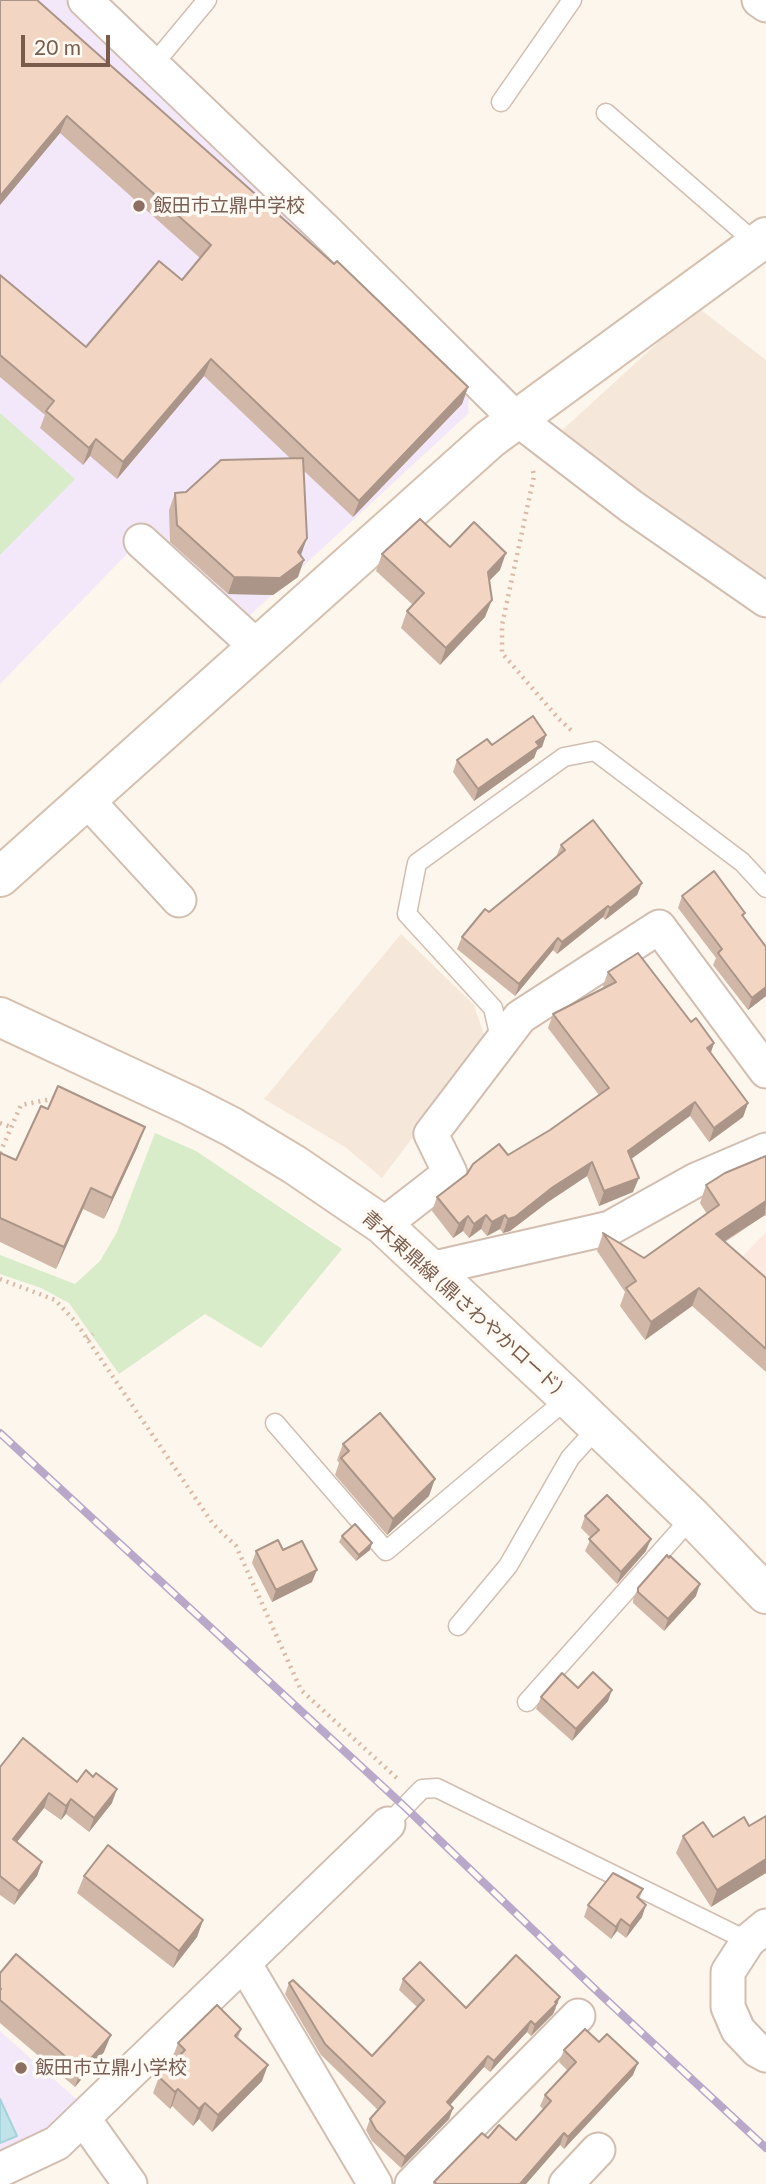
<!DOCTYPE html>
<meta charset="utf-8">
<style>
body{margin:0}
#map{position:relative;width:766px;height:2184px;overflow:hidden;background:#fdf6ec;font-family:Lato,sans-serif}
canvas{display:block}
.scale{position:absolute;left:21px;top:35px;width:89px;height:32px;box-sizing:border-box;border:4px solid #7a5c4d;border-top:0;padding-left:9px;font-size:21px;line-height:24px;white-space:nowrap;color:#7a5c4d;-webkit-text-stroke:5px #fffaf3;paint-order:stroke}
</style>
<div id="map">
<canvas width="766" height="2184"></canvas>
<div class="scale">20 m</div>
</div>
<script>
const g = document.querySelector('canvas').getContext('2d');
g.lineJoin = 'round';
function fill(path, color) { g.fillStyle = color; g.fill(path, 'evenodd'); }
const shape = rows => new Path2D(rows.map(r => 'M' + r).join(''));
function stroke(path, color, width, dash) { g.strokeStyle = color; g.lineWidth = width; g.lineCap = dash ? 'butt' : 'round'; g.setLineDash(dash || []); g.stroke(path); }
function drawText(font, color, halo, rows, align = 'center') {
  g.font = font + ' Lato,"Noto Sans JP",sans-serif'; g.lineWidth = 7; g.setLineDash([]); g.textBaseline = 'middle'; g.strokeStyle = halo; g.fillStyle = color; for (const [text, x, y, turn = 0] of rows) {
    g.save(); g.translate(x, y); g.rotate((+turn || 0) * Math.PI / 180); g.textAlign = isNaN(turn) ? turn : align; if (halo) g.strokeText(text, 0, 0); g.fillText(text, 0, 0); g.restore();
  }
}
fill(shape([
 [697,307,766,360,766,599,548,443],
 [401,934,474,1005,486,1041,382,1178,345,1147,264,1099]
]), '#f5e8da');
fill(shape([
 [766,1232,766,1294,735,1264]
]), '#fde8e0');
fill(shape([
 [0,0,68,0,469,396,468,414,222,641,133,548,0,684],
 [0,2031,84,2106,0,2163]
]), '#f3e8fa');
fill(shape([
 [0,413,75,479,0,555],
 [155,1133,196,1151,342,1249,261,1348,205,1314,119,1374,69,1303,41,1288,0,1274,0,1255,75,1284,100,1261,117,1232]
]), '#d8ecc9');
const water = shape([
 [0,2099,17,2136,0,2143,0,2099]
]);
fill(water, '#bfe3e8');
stroke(water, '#a5d3da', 2);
const lane = shape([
 [153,65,207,0],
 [501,102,572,0],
 [606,113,757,244],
 [501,1042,493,1008,407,914,417,863,564,757,595,751,742,862,766,888],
 [275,1423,386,1551,568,1398],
 [458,1626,508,1566,570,1458,598,1427],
 [527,1702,692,1517],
 [388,1824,422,1789,437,1788,748,1941]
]);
const street = shape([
 [85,0,324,229,512,415,632,507,766,600],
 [759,0,766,5],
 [141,541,258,648],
 [86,799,179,900],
 [383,1225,450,1173,431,1134,520,1017,659,927,766,1071],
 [430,1269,610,1228,696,1180,766,1150],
 [766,1926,748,1941,728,1972,728,2007,738,2030,757,2050,766,2055],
 [244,1963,375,2184],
 [83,2118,130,2184],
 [0,2170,57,2143,388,1824],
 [412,2184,578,2016],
 [566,2184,598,2150]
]);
const secondary = shape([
 [0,877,490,439,766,237],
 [0,1017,189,1105,232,1127,295,1165,383,1225,568,1398,692,1517,766,1594]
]);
stroke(lane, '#d1beb0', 21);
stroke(street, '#d1beb0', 37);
stroke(secondary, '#d6c0b0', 42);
stroke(shape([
 [533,471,534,476,502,625,502,653,558,718,573,732],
 [0,1123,11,1127],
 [0,1153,21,1105,57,1098],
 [0,1279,55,1300,75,1321,213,1524,236,1546,301,1690,400,1781],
 [87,1339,93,1334]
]), '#d9b8a5', 4.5, [2, 5]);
stroke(lane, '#fff', 18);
stroke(street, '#fff', 33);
stroke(secondary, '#fff', 38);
const rail = shape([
 [0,1433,405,1807,600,1994,766,2148]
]);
stroke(rail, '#b9a8c9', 8);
stroke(rail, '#fffaf3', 5, [16]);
fill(shape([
 [0,0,468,387,462,404,353,517,303,470,300,556,298,577,273,595,228,594,170,542,169,510,175,493,186,492,291,459,204,376,117,479,90,456,83,465,40,428,45,415,0,377,0,275,86,347,182,280,200,258,60,133,0,205],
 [450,547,500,570,489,581,485,617,440,665,401,628,407,611,413,605,376,571,382,554],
 [546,735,542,747,537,750,534,758,474,801,453,772,457,760,492,745],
 [561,845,642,883,637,895,605,920,603,917,557,954,553,950,515,996,457,949,462,937,489,912,556,857],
 [682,896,745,913,743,918,766,996,748,1010,713,965,716,958,678,908],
 [608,972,691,1022,714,1043,711,1053,748,1103,743,1117,709,1142,690,1116,631,1159,633,1192,599,1206,587,1176,548,1202,510,1231,503,1233,500,1229,487,1236,481,1229,469,1238,463,1231,453,1238,432,1211,437,1197,550,1130,599,1095,548,1028,553,1014,604,987,603,986],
 [48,1109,145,1127,137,1148,104,1219,83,1209,56,1269,0,1242,0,1153,16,1160],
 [766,1156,766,1216,765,1215,725,1242,766,1278,766,1372,692,1306,645,1340,620,1306,625,1292,597,1251,603,1233,644,1258,707,1214,700,1203,706,1185],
 [343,1444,429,1496,387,1535,335,1475,339,1463,337,1460],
 [585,1516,646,1551,617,1584,585,1551,591,1538,581,1528],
 [342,1536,370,1550,356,1561,339,1542],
 [283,1550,312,1582,272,1602,252,1563,256,1551],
 [638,1588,696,1596,664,1631,633,1603,633,1600],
 [541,1697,608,1701,572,1741,536,1709],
 [0,1767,77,1782,112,1803,89,1832,66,1814,61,1820,44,1808,17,1842,42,1862,37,1876,14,1905,0,1895],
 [749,1826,711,1907,676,1853,683,1836,713,1837],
 [84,1876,203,1920,197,1937,173,1968,77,1893],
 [643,1889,639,1900,642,1917,626,1938,617,1931,611,1939,584,1917,588,1905],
 [0,1973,104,2052,75,2087,0,2023],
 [403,1979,466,2008,556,2008,553,2014,531,2036,527,2032,490,2072,484,2067,450,2105,453,2108,449,2119,401,2168,372,2141,366,2130,370,2119,378,2110,321,2055,285,1994,289,1983,372,2056,417,2007,399,1990],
 [241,2029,238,2038,262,2081,212,2132,199,2119,193,2126,172,2106,170,2109,153,2093,159,2077,174,2061,172,2059,178,2043],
 [564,2050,633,2075,564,2149,560,2145,526,2184,433,2184,434,2182,488,2138,516,2140,543,2109,540,2106,545,2095,567,2070,559,2062]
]), '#d1b7a8');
fill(shape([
 [67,116,60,133,0,205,0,196],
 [211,359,204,376,117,479,123,462],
 [468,387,462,404,353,517,359,501],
 [96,439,90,456,83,465,89,448],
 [307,538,301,555,291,569,298,552],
 [506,553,500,570,481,589,488,572],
 [304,560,298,577,273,595,228,594,234,577],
 [492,600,485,617,440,665,446,648],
 [546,735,542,747,537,750,534,758,474,801,478,789],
 [642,883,637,895,605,920,610,908],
 [608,906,603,917,557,954,562,942],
 [558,938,553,950,515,996,519,984],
 [766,987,766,996,748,1010,752,998],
 [714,1043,709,1057,707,1048],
 [695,1102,690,1116,623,1165,628,1151],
 [748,1103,743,1117,709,1142,714,1128],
 [145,1127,137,1148,104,1219,112,1198],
 [592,1162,587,1176,548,1202,510,1231,503,1233,508,1219,553,1187],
 [639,1178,633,1192,599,1206,604,1191],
 [91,1188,83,1209,56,1269,64,1247],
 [766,1201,765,1215,709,1251,716,1234],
 [486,1215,481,1229,469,1238,474,1224],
 [505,1215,500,1229,487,1236,492,1222],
 [468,1216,463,1231,453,1238,459,1224],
 [699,1288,692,1306,645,1340,651,1322],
 [435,1479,429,1496,387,1535,393,1519],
 [651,1539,646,1551,617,1584,621,1572],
 [372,1543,370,1550,356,1561,359,1555],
 [317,1570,312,1582,272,1602,276,1590],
 [700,1584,696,1596,664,1631,668,1619],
 [612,1690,608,1701,572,1741,576,1729],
 [117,1789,112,1803,89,1832,94,1818],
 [49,1793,44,1808,8,1853,13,1839],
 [71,1799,66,1814,61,1820,66,1806],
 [766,1859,766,1873,711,1907,717,1890],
 [42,1862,37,1876,14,1905,19,1891],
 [646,1905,642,1917,626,1938,630,1926],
 [621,1919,617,1931,611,1939,616,1927],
 [203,1920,197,1937,173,1968,179,1951],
 [560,1997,553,2014,531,2036,535,2025],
 [531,2021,527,2032,490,2072,494,2061],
 [111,2035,104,2052,75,2087,81,2070],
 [488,2056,484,2067,443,2113,447,2102],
 [638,2063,633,2075,564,2149,568,2137],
 [268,2065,262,2081,212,2132,218,2115],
 [178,2089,172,2106,170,2109,175,2092],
 [205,2103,199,2119,193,2126,199,2109],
 [453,2108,449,2119,401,2168,405,2157],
 [564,2133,560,2145,526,2184,520,2184]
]), '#aa9588');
const building = shape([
 [0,0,37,0,334,264,337,261,468,387,359,501,211,359,123,462,96,439,89,448,46,411,54,401,0,355,0,275,86,347,159,261,182,280,211,245,67,116,0,196,0,0],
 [303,458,307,538,298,552,304,560,280,578,234,577,177,525,175,493,186,492,221,460,303,458],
 [420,519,450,547,474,522,506,553,488,572,492,600,446,648,407,611,424,593,382,554,420,519],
 [533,716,546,735,536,742,539,746,478,789,457,760,487,739,492,745,533,716],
 [593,820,642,883,610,908,608,906,562,942,558,938,519,984,462,937,485,909,489,912,565,850,561,845,593,820],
 [714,871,745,913,742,915,766,947,766,987,752,998,718,953,722,949,682,896,714,871],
 [638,953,691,1022,696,1018,714,1043,707,1048,748,1103,714,1128,695,1102,628,1151,639,1178,604,1191,592,1162,553,1187,515,1217,508,1219,505,1215,492,1222,486,1215,474,1224,468,1216,459,1224,437,1197,467,1174,473,1164,499,1144,508,1155,550,1130,609,1088,553,1014,616,982,608,972,638,953],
 [58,1086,145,1127,112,1198,91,1188,64,1247,0,1218,0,1153,16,1160,41,1106,48,1109,58,1086],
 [766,1156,766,1201,716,1234,766,1278,766,1349,699,1288,651,1322,626,1288,636,1281,603,1233,644,1258,719,1205,706,1185,725,1173,766,1156],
 [380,1413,435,1479,393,1519,341,1458,349,1451,343,1444,380,1413],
 [607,1495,651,1539,621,1572,589,1539,599,1530,585,1516,607,1495],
 [355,1524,372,1543,359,1555,342,1536,355,1524],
 [278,1540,283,1550,302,1541,317,1570,276,1590,256,1551,278,1540],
 [667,1555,669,1558,670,1556,700,1584,668,1619,638,1592,638,1588,667,1555],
 [593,1672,612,1690,576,1729,541,1697,562,1673,578,1688,593,1672],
 [23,1738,77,1782,86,1770,93,1777,96,1773,117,1789,94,1818,71,1799,66,1806,49,1793,13,1839,42,1862,19,1891,0,1876,0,1767,23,1738],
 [766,1816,766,1859,717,1890,683,1836,703,1822,713,1837,744,1817,749,1826,766,1816],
 [108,1845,203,1920,179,1951,84,1876,108,1845],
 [613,1873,643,1889,637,1897,646,1905,630,1926,621,1919,616,1927,588,1905,613,1873],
 [16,1954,111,2035,81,2070,0,2000,0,1990,1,1989,0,1988,0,1973,16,1954],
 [516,1955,560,1997,555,2002,557,2003,535,2025,531,2021,494,2061,488,2056,447,2102,453,2108,405,2157,376,2130,370,2119,385,2102,325,2044,289,1983,293,1980,372,2056,424,2000,403,1979,420,1962,466,2008,516,1955],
 [217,2005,241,2029,235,2036,268,2065,218,2115,205,2103,199,2109,178,2089,175,2092,159,2077,185,2050,178,2043,217,2005],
 [585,2029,599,2042,607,2034,638,2063,568,2137,564,2133,520,2184,437,2184,434,2182,482,2133,488,2138,499,2125,516,2140,551,2101,545,2095,576,2062,564,2050,585,2029]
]);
fill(building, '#f3d5c3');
stroke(building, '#aa9588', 2);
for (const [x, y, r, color] of [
 [139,206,7,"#8d6e63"],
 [21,2068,7,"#8d6e63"]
]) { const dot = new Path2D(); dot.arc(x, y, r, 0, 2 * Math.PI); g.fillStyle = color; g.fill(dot); stroke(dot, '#fffaf3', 2.5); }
drawText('19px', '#785e54', '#fffaf3', [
 ["飯田市立鼎中学校",153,206],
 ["飯田市立鼎小学校",35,2068]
], 'left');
drawText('19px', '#7a5c4d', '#fffaf3', [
 ["青木東鼎線 (鼎さわやかロード)",462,1302,42]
]);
</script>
